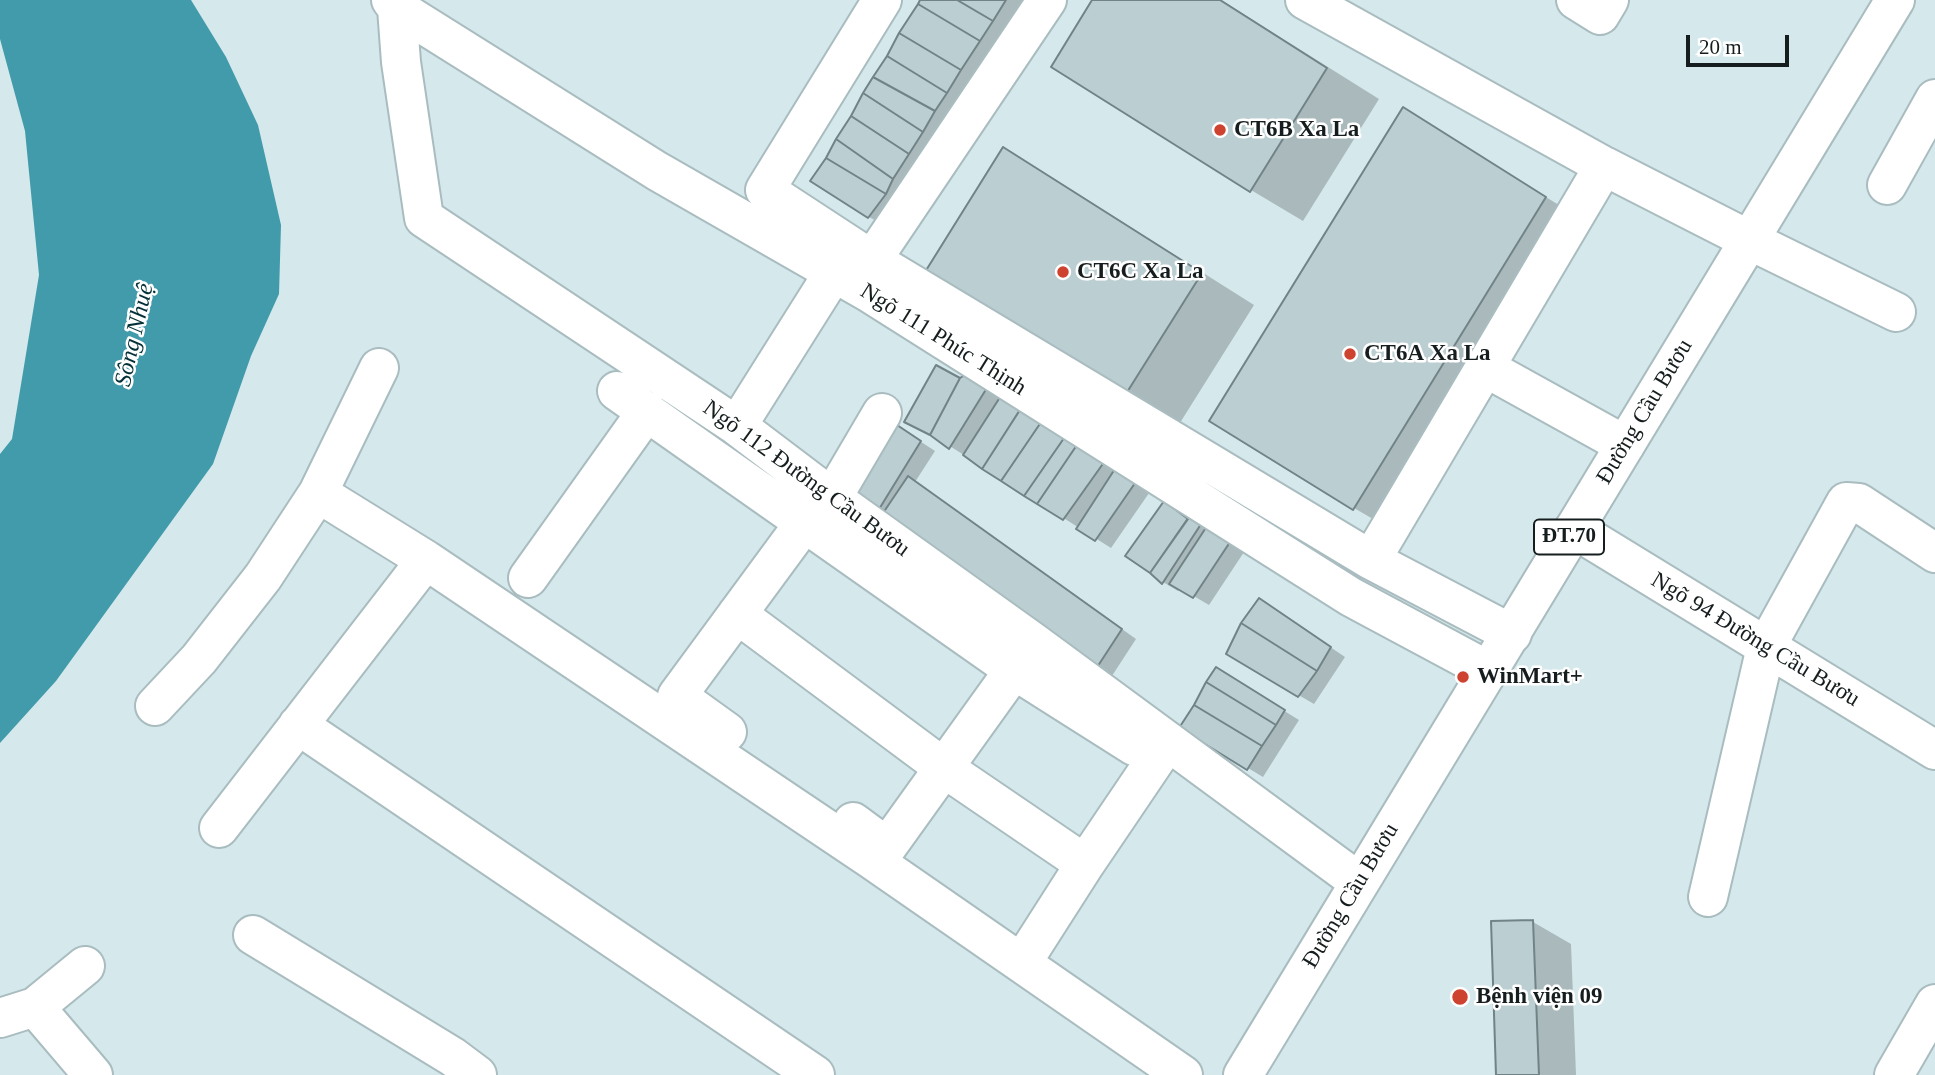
<!DOCTYPE html>
<meta charset="utf-8">
<style>
body{margin:0}
#map{position:relative;width:1935px;height:1075px;overflow:hidden;background:#d5e8eb;font-family:Georgia,serif}
canvas{display:block}
.scale{position:absolute;left:1686px;top:35px;width:103px;height:32px;box-sizing:border-box;border:4px solid #161d1e;border-top:0;padding-left:9px;font-size:21px;line-height:24px;white-space:nowrap;color:#161d1e;-webkit-text-stroke:5px #fff;paint-order:stroke}
</style>
<div id="map">
<canvas width="1935" height="1075"></canvas>
<div class="scale">20 m</div>
</div>
<script>
const g = document.querySelector('canvas').getContext('2d');
g.lineJoin = 'round';
function fill(path, color) { g.fillStyle = color; g.fill(path, 'evenodd'); }
const shape = rows => new Path2D(rows.map(r => 'M' + r).join(''));
function stroke(path, color, width, dash) { g.strokeStyle = color; g.lineWidth = width; g.lineCap = dash ? 'butt' : 'round'; g.setLineDash(dash || []); g.stroke(path); }
function drawText(font, color, halo, rows, align = 'center') {
  g.font = font + ' Georgia,serif'; g.lineWidth = 5; g.setLineDash([]); g.textBaseline = 'middle'; g.strokeStyle = halo; g.fillStyle = color; for (const [text, x, y, turn = 0] of rows) {
    g.save(); g.translate(x, y); g.rotate((+turn || 0) * Math.PI / 180); g.textAlign = isNaN(turn) ? turn : align; if (halo) g.strokeText(text, 0, 0); g.fillText(text, 0, 0); g.restore();
  }
}
fill(shape([
 [0,0,191,0,226,57,258,125,281,225,279,294,251,356,213,464,56,681,0,743,0,454,12,439,39,275,25,131,0,39]
]), '#429bab');
fill(shape([
 [922,0,1025,0,884,225,869,217],
 [1094,0,1221,0,1379,99,1303,221,1251,190],
 [1441,132,1583,220,1392,530,1354,508],
 [1004,150,1056,180,1254,305,1178,426,1125,396],
 [970,374,1156,483,1111,548,937,438,960,380],
 [909,434,935,451,915,482,1136,639,1108,682,874,517],
 [1164,504,1190,520,1194,513,1248,546,1209,605,1180,588,1178,591,1163,582,1127,555],
 [1274,609,1345,657,1314,704,1228,654],
 [1231,678,1299,720,1263,777,1248,768],
 [1533,922,1571,944,1576,1075,1498,1075]
]), '#0003');
const building = shape([
 [920,0,957,0,993,21,980,41,918,4,920,0],
 [957,0,1006,0,993,21,957,0],
 [1092,0,1220,0,1327,68,1250,192,1051,67,1092,0],
 [918,4,980,41,961,70,899,33,918,4],
 [899,33,961,70,947,93,887,56,899,33],
 [887,56,947,93,935,111,873,77,887,56],
 [873,77,935,111,923,132,863,93,873,77],
 [863,93,923,132,909,154,851,116,863,93],
 [1403,107,1546,197,1353,510,1209,421,1403,107],
 [851,116,909,154,893,179,836,139,851,116],
 [836,139,893,179,886,194,826,158,836,139],
 [1003,147,1202,273,1124,397,925,272,1003,147],
 [826,158,886,194,868,218,810,181,826,158],
 [936,365,960,378,930,435,904,422,936,365],
 [970,372,990,383,949,449,930,435,960,378,970,372],
 [1004,391,1023,405,982,469,963,455,1004,391],
 [1027,399,1048,412,1001,481,982,469,1027,399],
 [1048,412,1071,428,1024,496,1001,481,1048,412],
 [894,423,921,441,873,519,845,499,894,423],
 [1071,428,1083,436,1037,504,1024,496,1071,428],
 [1083,436,1112,451,1063,520,1037,504,1083,436],
 [1122,458,1142,473,1095,541,1076,529,1122,458],
 [908,476,1122,629,1092,675,879,519,908,476],
 [1164,501,1188,519,1150,573,1125,556,1164,501],
 [1193,511,1205,518,1162,584,1150,573,1193,511],
 [1211,520,1234,536,1193,598,1169,584,1211,520],
 [1259,598,1331,647,1317,671,1241,623,1259,598],
 [1241,623,1317,671,1298,697,1226,654,1241,623],
 [1216,667,1285,710,1276,725,1206,682,1216,667],
 [1206,682,1276,725,1262,746,1194,705,1206,682],
 [1194,705,1262,746,1247,770,1179,728,1194,705],
 [1533,920,1539,1075,1496,1075,1491,921,1533,920]
]);
fill(building, '#bbced1');
stroke(building, '#718386', 2);
const minor = shape([
 [391,0,397,8,401,62,424,218,737,426,832,498,1033,642,1359,882],
 [882,0,765,190,872,260,1371,560],
 [1305,0,1604,166,1751,241,1896,312],
 [1576,0,1600,15,1609,0],
 [397,8,657,171,868,292,1351,597,1489,671],
 [1887,185,1935,99],
 [872,260,1047,0],
 [379,368,318,493,426,560,871,859,1183,1075],
 [1486,368,1625,445],
 [617,391,1014,670,1134,746],
 [737,426,834,272],
 [832,498,882,413],
 [1574,529,1935,750],
 [528,578,647,411],
 [737,614,944,768,1085,864],
 [1512,634,1371,560,1604,166],
 [155,706,199,659,263,577,318,493],
 [298,725,815,1075],
 [727,732,677,696,805,522],
 [853,822,887,847,1014,670],
 [219,828,426,560],
 [1708,897,1766,647,1846,502,1859,503,1935,553],
 [253,935,453,1057,477,1075],
 [1030,950,1085,864,1156,759],
 [35,1007,85,966],
 [0,1018,35,1007,93,1075],
 [1894,1075,1935,1004]
]);
const major = shape([
 [1243,1075,1895,0]
]);
stroke(minor, '#a9bcbf', 42);
stroke(major, '#a9bcbf', 42);
stroke(minor, '#fff', 38);
stroke(major, '#fff', 38);
for (const [x, y, r, color] of [
 [1220,130,7,"#ce4230"],
 [1063,272,7,"#ce4230"],
 [1350,354,7,"#ce4230"],
 [1463,677,7,"#ce4230"],
 [1460,997,9,"#ce4230"]
]) { const dot = new Path2D(); dot.arc(x, y, r, 0, 2 * Math.PI); g.fillStyle = color; g.fill(dot); stroke(dot, '#fff', 2.5); }
for (const [x, y, w] of [
 [1569,537,70]
]) { const box = new Path2D(); box.roundRect(x - w / 2, y - 17.5, w, 35, 5); g.fillStyle = '#fff'; g.fill(box); stroke(box, '#161d1e', 2); }
drawText('bold 21px', '#161d1e', null, [
 ["ĐT.70",1569,537]
]);
drawText('bold 23px', '#161d1e', '#fff', [
 ["CT6B Xa La",1234,130],
 ["CT6C Xa La",1077,272],
 ["CT6A Xa La",1364,354],
 ["WinMart+",1477,677],
 ["Bệnh viện 09",1476,997]
], 'left');
drawText('23px', '#161d1e', '#fff', [
 ["Ngõ 111 Phúc Thịnh",943,340,32],
 ["Đường Cầu Bươu",1645,412,-59],
 ["Ngõ 112 Đường Cầu Bươu",806,479,36],
 ["Ngõ 94 Đường Cầu Bươu",1755,640,31],
 ["Đường Cầu Bươu",1351,896,-59]
]);
drawText('italic 24px', '#043138', '#fff', [
 ["Sông Nhuệ",135,335,-77]
]);
</script>
